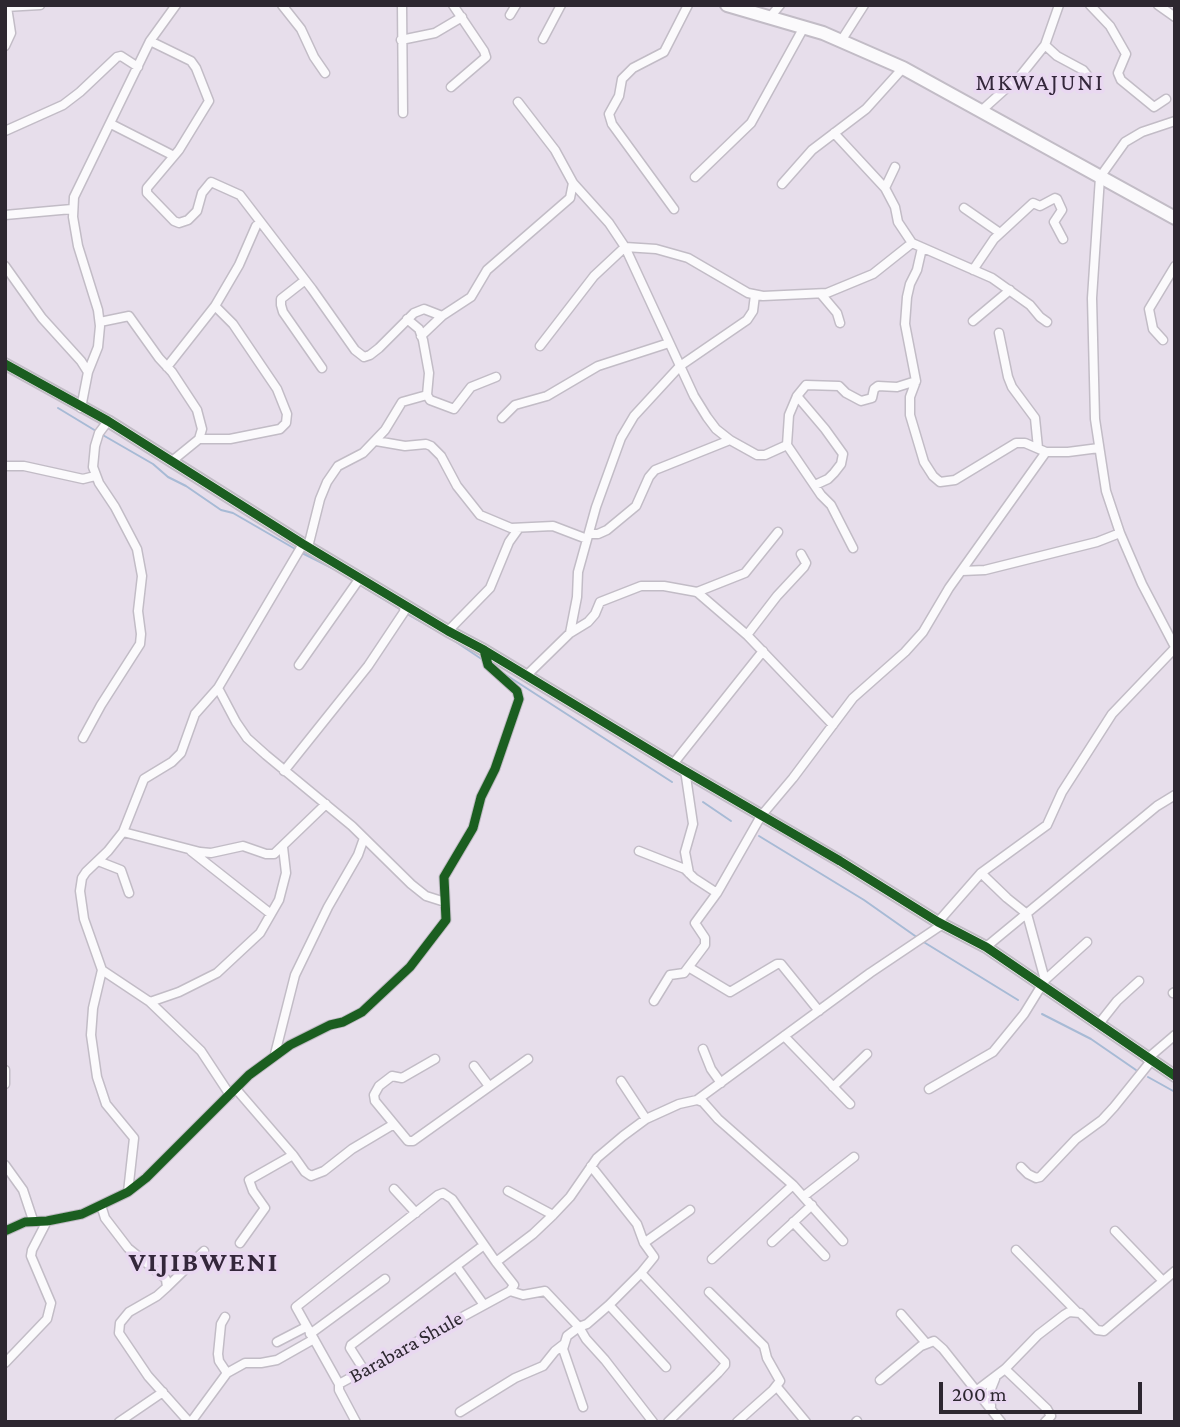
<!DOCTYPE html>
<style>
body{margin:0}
#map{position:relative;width:1180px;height:1427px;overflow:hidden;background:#e7deeb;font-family:"Crimson Pro",serif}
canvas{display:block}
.frame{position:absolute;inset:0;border:7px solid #2d2730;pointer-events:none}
.scale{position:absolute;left:939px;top:1382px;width:203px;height:32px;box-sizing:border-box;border:4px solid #2d2730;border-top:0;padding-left:9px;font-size:21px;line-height:24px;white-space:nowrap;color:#2d2730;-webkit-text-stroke:5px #e9d8f1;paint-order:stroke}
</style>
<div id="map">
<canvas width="1180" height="1427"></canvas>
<div class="frame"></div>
<div class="scale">200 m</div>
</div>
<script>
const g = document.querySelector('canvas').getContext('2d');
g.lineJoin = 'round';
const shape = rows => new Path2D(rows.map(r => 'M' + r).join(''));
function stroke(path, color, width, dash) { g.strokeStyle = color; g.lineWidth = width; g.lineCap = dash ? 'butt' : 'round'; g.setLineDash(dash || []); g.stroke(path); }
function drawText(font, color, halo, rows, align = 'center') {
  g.font = font + ' "Crimson Pro",serif'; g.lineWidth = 7; g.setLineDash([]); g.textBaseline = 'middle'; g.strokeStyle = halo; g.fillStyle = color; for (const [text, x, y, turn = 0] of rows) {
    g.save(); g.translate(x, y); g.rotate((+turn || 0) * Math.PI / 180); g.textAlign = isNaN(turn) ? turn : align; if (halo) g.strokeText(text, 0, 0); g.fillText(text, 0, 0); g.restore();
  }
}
stroke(shape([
 [715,5,723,7],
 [941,96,976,115],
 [58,408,96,431],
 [101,434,153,464,168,477,186,486,221,510,233,513,297,550],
 [302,553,334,569],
 [360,585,400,609],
 [407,614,439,632],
 [453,640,483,660],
 [503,673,672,782],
 [703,802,731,821],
 [759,836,864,900,918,938],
 [922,941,1018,1000],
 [1042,1014,1091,1039,1136,1070],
 [1148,1077,1175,1092]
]), '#a7bad5', 2);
const minor = shape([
 [282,5,301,29,314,57,325,73],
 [402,5,403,113],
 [1090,5,1110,26,1126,54,1118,73,1121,80,1154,107,1166,99],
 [1158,5,1175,17],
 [5,7,40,5],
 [510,15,516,5],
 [770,17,780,5],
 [543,39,561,5],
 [401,40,435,33,462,17],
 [150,41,191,61,196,68,209,101,179,150,147,188,147,193,174,221,179,223,188,220,197,211,202,193,211,182,240,195,312,289,355,350,364,357,370,355,379,348,414,313,424,309,442,316,471,297,487,270,570,198,573,183],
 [841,41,864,5],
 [1045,45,1057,56,1083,70,1095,85],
 [5,46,11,33,7,7],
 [451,87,486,57,484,51,453,5],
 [518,102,555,150,573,183,609,223,625,247,694,396,707,417,716,429,730,440,757,455,765,455,787,445],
 [981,111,1021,75,1045,45,1059,5],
 [1175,121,1142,132,1125,142,1100,177,1092,298,1095,419,1106,491,1120,533,1142,584,1175,647],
 [111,124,174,156],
 [5,131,63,105,80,92,117,57,121,56,138,67],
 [834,133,885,188,895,207,898,222,912,243,992,278,1030,305,1040,317,1047,322],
 [695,177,751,123,804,27],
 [782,184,812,150,866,109,903,68],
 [885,188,895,167],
 [964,208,1000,233],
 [674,209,612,124,609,114,619,96,622,79,633,68,664,52,688,5],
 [5,215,72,209],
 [922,248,917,270,910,284,907,297,905,324,916,381,910,397,910,415,924,462,933,476,940,482,955,480,1016,443,1025,443,1046,452,1068,452,1099,448],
 [5,266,42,318,81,361,88,372,81,408],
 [973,270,994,239,1033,203,1040,206,1055,198,1057,199,1062,210,1054,222,1063,239],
 [304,281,281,299,281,305,283,312,322,368],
 [821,294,837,313,840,323],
 [407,319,419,329,423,340,429,373,427,395,430,400,454,409,471,387,496,377],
 [973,321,1010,290],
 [100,322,129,316,159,358,172,372,197,410,202,429,199,439,172,461],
 [999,333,1008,377,1012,387,1035,418,1038,448],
 [421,336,442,316],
 [1163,340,1153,329,1149,309,1175,266],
 [540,346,594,276,625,247,656,249,688,258,748,293,763,296,827,293,873,274,912,243],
 [167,367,215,306,239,265,256,226],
 [88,372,98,347,100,326,98,310,78,246,73,217,74,197,150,41,176,5],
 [797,396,825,429,843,454,841,464,834,473,828,479,815,485],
 [502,418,515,405,547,396,598,366,669,343],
 [199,439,230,439,280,429,286,423,287,414,277,389,233,324,215,306],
 [376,441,405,446,426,444,431,446,441,456,457,486,480,515,511,528,553,526,587,539],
 [5,466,24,466,83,479,95,476],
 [589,534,598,534,607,530,636,506,649,477,655,470,730,440],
 [308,547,320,499,327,482,338,466,363,453,385,430,402,402,427,395],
 [853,548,831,505,821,495,787,445,789,415,797,396,806,385,839,386,846,393,861,401,872,398,874,389,878,386,897,387,916,381],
 [962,571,985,570,1097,542,1120,533],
 [697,592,745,573,778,532],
 [448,631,490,588,509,542,519,528],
 [570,633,588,622,595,614,600,602,641,586,664,586,697,592,747,635,833,725],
 [747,635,777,596,804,567,806,563,801,554],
 [299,665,360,578],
 [526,676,570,633,577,597,578,572,596,507,621,438,634,416,680,366,747,320,753,311,755,295],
 [218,688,236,722,247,738,266,755,352,826,411,884,426,896,445,902],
 [83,738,101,705,140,644,141,634,138,611,142,576,137,549,115,507,99,483,93,467,95,446,99,433,108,421],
 [673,764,763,651],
 [685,770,693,824,685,852,689,873],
 [284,771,368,666,404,612,405,605],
 [123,832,200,852,211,853,243,846,266,854,274,854,326,804],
 [191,851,271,914],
 [639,851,685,869,694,878,717,893],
 [98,861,121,870,129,893],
 [981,873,1007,898,1027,914,1045,980],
 [938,922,981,873,1047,825,1062,792,1112,714,1175,648],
 [986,947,1157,806,1175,795],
 [690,968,730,992,777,964,781,964,819,1011],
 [102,970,93,1008,91,1035,97,1077,106,1104,134,1138,128,1192],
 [1173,993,1175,992],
 [654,1001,670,975,684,973,705,945,705,938,695,923,717,893,761,816,793,778,853,698,905,652,923,632,949,588,1046,452],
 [150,1002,179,992,217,973,260,933,279,900,286,873,283,847],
 [1098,1025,1117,1001,1139,981],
 [784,1036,850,1104],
 [703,1049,711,1069,721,1083],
 [275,1054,295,975,328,907,358,855,364,838],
 [435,1059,402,1078,392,1076,379,1086,374,1095,375,1101,408,1141,413,1141,528,1059],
 [1147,1059,1175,1035],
 [474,1066,489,1086],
 [5,1070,5,1084],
 [621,1081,646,1119],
 [833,1087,867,1054],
 [236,1089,293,1155,305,1172,311,1176,324,1171,352,1149,394,1124],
 [929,1089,993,1052,1024,1014,1045,980,1087,942],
 [230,1095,201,1051,150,1002,102,970,84,919,80,891,82,878,86,872,108,851,123,832,144,779,172,762,181,753,195,714,218,688,303,544],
 [697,1100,870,973,943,924],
 [5,1165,23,1190,33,1220],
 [591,1166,637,1224,644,1243,654,1257,641,1273,725,1362,725,1365,718,1373,668,1422],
 [1021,1167,1028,1174,1036,1178,1040,1177,1076,1139,1102,1120,1114,1107,1151,1061],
 [394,1189,416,1213],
 [508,1191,553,1215],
 [804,1196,854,1157],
 [101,1205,105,1218,128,1248,166,1279,167,1287,157,1296,129,1312,120,1323,119,1333,148,1376,189,1422],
 [793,1222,825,1256],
 [5,1231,25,1222,47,1221,82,1214,128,1192,146,1178,249,1075,290,1045,330,1025,343,1022,362,1012,410,967,446,920,444,877,473,828,481,797,495,769,519,699,517,691,488,665,484,650],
 [1115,1231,1162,1280],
 [772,1242,812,1205],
 [240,1243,265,1208,253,1191,249,1180,293,1155],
 [644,1243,690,1210],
 [1016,1250,1077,1312],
 [712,1259,793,1185],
 [456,1266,484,1305],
 [641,1273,609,1305,587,1324,579,1327,586,1339,605,1360,653,1422],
 [167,1287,204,1251],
 [510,1291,514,1285,496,1262,533,1234,553,1215,570,1197,597,1158,623,1136,646,1119,679,1104,697,1100,703,1102,718,1119,793,1185,843,1241],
 [510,1291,523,1295,545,1291,579,1327,567,1336,563,1349,583,1407],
 [709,1292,764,1346,767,1358,780,1381,773,1390,737,1422],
 [609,1305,666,1367],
 [901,1314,926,1343],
 [225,1317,221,1324,218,1354,219,1361,227,1373],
 [310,1334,385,1279],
 [277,1342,306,1327],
 [5,1363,47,1319,51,1303,31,1256,32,1250,47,1221],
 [1005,1369,1047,1409,1051,1416,1045,1422],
 [364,1370,350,1348,351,1345,484,1245],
 [880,1380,921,1346,934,1341,943,1349,1001,1422],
 [339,1384,296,1307,438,1195,443,1193,452,1199,496,1262],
 [777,1387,806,1422],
 [976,1391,1005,1369,1038,1335,1064,1315,1069,1312,1080,1313,1097,1330,1104,1331,1175,1271],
 [991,1406,989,1394,995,1379],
 [460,1412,515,1378,543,1366,555,1351,564,1344],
 [119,1422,163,1392],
 [191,1422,227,1373,245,1363,261,1363,277,1360,314,1339],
 [356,1422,339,1390,339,1384,510,1291],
 [856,1422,857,1421]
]);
const tertiary = shape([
 [5,364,108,421,303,544,448,631,484,650,673,764,840,861,938,922,986,947,1175,1076]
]);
const secondary = shape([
 [727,5,823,33,903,68,1175,218]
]);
stroke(minor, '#c2bcc6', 11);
stroke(tertiary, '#c2bcc6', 14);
stroke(secondary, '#c2bcc6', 16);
stroke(minor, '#fbfafc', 8);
stroke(tertiary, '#fbfafc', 10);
stroke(secondary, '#fbfafc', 12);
stroke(shape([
 [5,364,108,421,303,544,448,631,484,650,673,764,840,861,938,922,986,947,1175,1076],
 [5,1231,25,1222,47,1221,82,1214,128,1192,146,1178,249,1075,290,1045,330,1025,343,1022,362,1012,410,967,446,920,444,877,473,828,481,797,495,769,519,699,517,691,488,665,484,650]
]), '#1b5e20', 9);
drawText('21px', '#2d2730', '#e9d8f1', [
 ["Barabara Shule",406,1347,-29]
]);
g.letterSpacing = '2px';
drawText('24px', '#34273b', '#e9d8f1', [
 ["MKWAJUNI",1040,83]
]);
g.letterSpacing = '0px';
g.letterSpacing = '2px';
drawText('bold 28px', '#34273b', '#e9d8f1', [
 ["VIJIBWENI",204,1262]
]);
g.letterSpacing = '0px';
</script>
